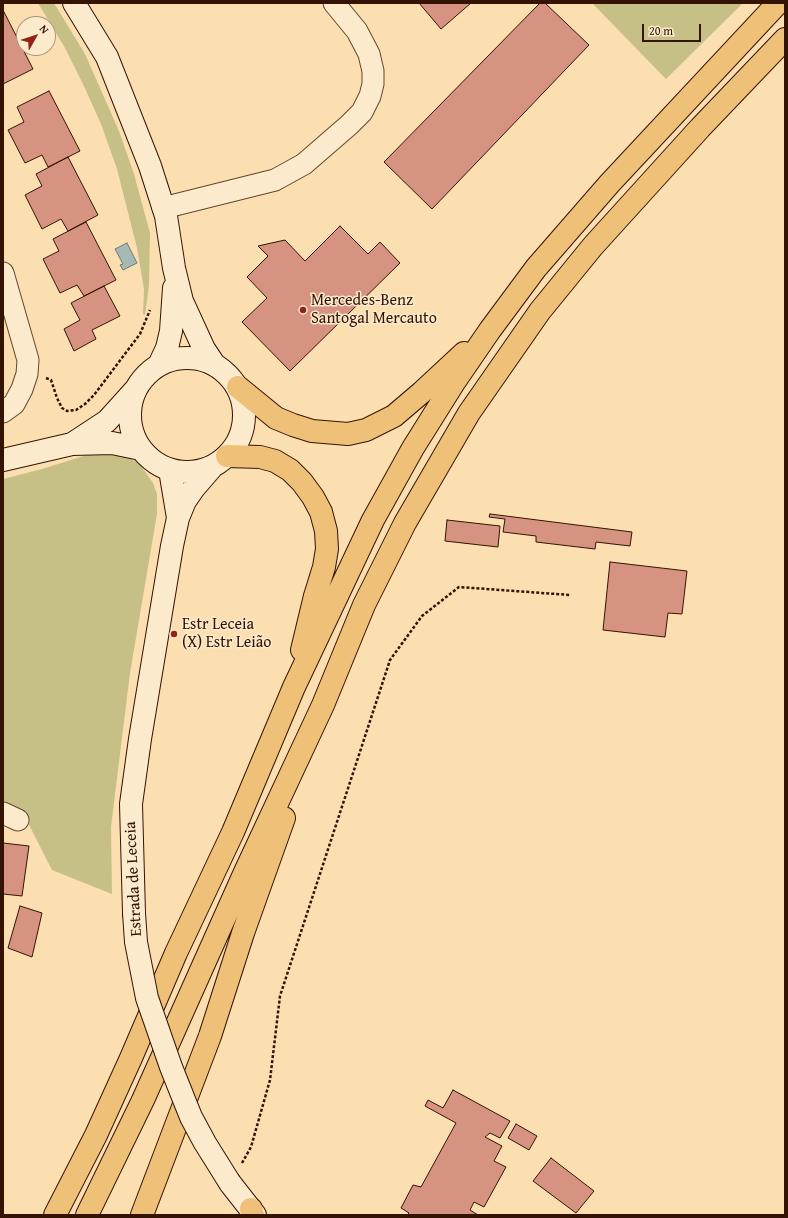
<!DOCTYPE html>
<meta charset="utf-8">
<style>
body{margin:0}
#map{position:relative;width:788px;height:1218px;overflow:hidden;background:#fbdfb1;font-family:"Gentium Book Plus",serif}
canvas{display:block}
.frame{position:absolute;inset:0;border:4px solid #341303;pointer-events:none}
.north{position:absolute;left:16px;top:16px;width:40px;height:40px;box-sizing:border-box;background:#fceacc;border:1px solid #ac947c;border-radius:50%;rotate:51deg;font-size:11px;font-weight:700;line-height:16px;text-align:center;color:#341303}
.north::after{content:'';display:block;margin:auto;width:14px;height:18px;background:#8f2418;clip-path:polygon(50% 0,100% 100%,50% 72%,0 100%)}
.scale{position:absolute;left:642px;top:24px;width:59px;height:18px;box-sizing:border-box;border:2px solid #341303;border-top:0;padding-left:5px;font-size:12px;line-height:14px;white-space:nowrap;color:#341303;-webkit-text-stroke:3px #fceacc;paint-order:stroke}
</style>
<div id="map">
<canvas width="788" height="1218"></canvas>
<div class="frame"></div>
<div class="north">N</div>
<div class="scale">20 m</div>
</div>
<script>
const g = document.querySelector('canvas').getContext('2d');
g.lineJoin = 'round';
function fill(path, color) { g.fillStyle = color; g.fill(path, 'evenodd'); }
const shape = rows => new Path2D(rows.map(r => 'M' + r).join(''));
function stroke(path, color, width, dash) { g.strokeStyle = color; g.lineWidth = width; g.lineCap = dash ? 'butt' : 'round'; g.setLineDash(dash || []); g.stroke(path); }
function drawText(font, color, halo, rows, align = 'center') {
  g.font = font + ' "Gentium Book Plus",serif'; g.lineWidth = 3; g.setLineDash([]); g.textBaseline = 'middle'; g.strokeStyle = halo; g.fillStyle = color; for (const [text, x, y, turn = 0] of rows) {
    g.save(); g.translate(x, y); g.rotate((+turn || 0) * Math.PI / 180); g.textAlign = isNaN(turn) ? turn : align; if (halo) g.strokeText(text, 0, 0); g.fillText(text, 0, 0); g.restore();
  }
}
fill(shape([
 [38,3,54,3,85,54,119,131,134,174,150,233,149,285,145,315,143,314,144,289,137,248,117,169,101,124,83,84,65,48],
 [592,3,743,3,666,79],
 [93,453,127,457,139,463,153,483,157,494,157,514,130,673,111,827,112,894,52,870,23,813,3,805,3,479,42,469]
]), '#c6c086');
const water = shape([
 [127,243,137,263,123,270,120,265,123,264,115,249,127,243]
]);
fill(water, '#a3bab7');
stroke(water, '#77776f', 1);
const building = shape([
 [419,3,471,3,441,29,419,3],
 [540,3,545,3,589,45,432,209,384,162,540,3],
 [3,10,33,69,3,84,3,10],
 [49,91,80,151,48,167,42,155,25,163,8,130,24,122,17,107,49,91],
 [68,157,98,215,68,231,61,219,42,229,25,195,42,186,36,174,68,157],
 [86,222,116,280,84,296,77,285,60,293,43,259,59,251,53,239,86,222],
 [340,226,368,254,380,242,400,263,290,371,242,322,267,298,247,277,268,256,258,246,285,240,305,261,340,226],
 [104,286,120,316,92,330,96,339,74,351,64,329,80,320,71,303,104,286],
 [490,514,632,532,630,546,596,542,595,549,536,542,536,536,503,532,505,519,489,517,490,514],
 [447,520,500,526,498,547,445,541,447,520],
 [610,562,687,571,682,614,668,613,665,637,603,630,610,562],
 [3,843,29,846,22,896,3,894,3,843],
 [20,906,42,913,32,957,8,948,20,906],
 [453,1090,510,1121,500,1138,490,1133,485,1137,502,1146,494,1161,506,1167,484,1207,474,1202,470,1210,478,1215,407,1215,409,1213,401,1208,413,1185,421,1187,456,1123,425,1106,428,1100,443,1108,453,1090],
 [516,1124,537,1136,529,1150,508,1138,516,1124],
 [551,1158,594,1191,576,1213,533,1181,551,1158]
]);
fill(building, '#d79382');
stroke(building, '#341303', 1);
const street = shape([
 [163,208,275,180,304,164,349,125,362,112,370,96,373,84,373,71,369,54,357,31,334,3],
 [3,273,28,360,27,374,22,389,14,404,3,412],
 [3,813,18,820]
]);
const secondary = shape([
 [74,3,107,57,150,166,166,216,174,268,182,301,204,349,214,364],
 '130 415a57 57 0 1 1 114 0a57 57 0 1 1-114 0Z',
 [160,363,167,348,171,331,174,288],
 [72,444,107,421,135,390],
 [3,460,72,444,112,443,141,449],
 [170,470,178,518],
 [134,913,131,804,140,739,172,546,178,518,185,501,194,488,213,466],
 [230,1183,255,1215]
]);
const primary = shape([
 [238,387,276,418,293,425,312,431,348,434,366,430,394,416,421,393,464,353],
 [227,456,260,457,275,461,290,470,302,482,313,497,321,512,326,531,327,549,324,567,315,596,302,650],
 [251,1209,253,1215],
 [55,1215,96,1135,131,1058,176,953,233,832,294,687,373,520,413,448,455,381,490,330,536,268,610,183,778,3],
 [87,1215,143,1100,245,872,323,705,364,605,405,523,469,413,540,311,593,246,700,128,785,39],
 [142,1215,210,1036,243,933,284,818]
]);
stroke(street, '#66462e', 23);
stroke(secondary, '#341303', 24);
stroke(primary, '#341303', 24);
stroke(shape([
 [46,378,51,380,57,398,62,408,67,411,76,410,85,404,94,395,140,334,150,310],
 [242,1163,251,1147,270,1080,280,996,390,660,422,616,459,587,570,595]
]), '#341303', 2.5, [3, 2]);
stroke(street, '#fceacc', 21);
stroke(secondary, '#fceacc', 22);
stroke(primary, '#eec078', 22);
const secondaryBridge = shape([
 [134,913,136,942,147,998,171,1067,191,1117,205,1143,230,1183]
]);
stroke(secondaryBridge, '#341303', 24, []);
stroke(secondaryBridge, '#fceacc', 22);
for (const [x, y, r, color] of [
 [303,310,4,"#8f2418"],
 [174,634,4,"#8f2418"]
]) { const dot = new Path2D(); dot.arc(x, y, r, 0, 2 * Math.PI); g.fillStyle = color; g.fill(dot); stroke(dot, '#fceacc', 1.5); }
drawText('16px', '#341303', '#fceacc', [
 ["Mercedes-Benz",311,301],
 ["Santogal Mercauto",311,319],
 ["Estr Leceia",182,625],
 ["(X) Estr Leião",182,643]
], 'left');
drawText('16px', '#341303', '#fceacc', [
 ["Estrada de Leceia",134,879,-93]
]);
</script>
